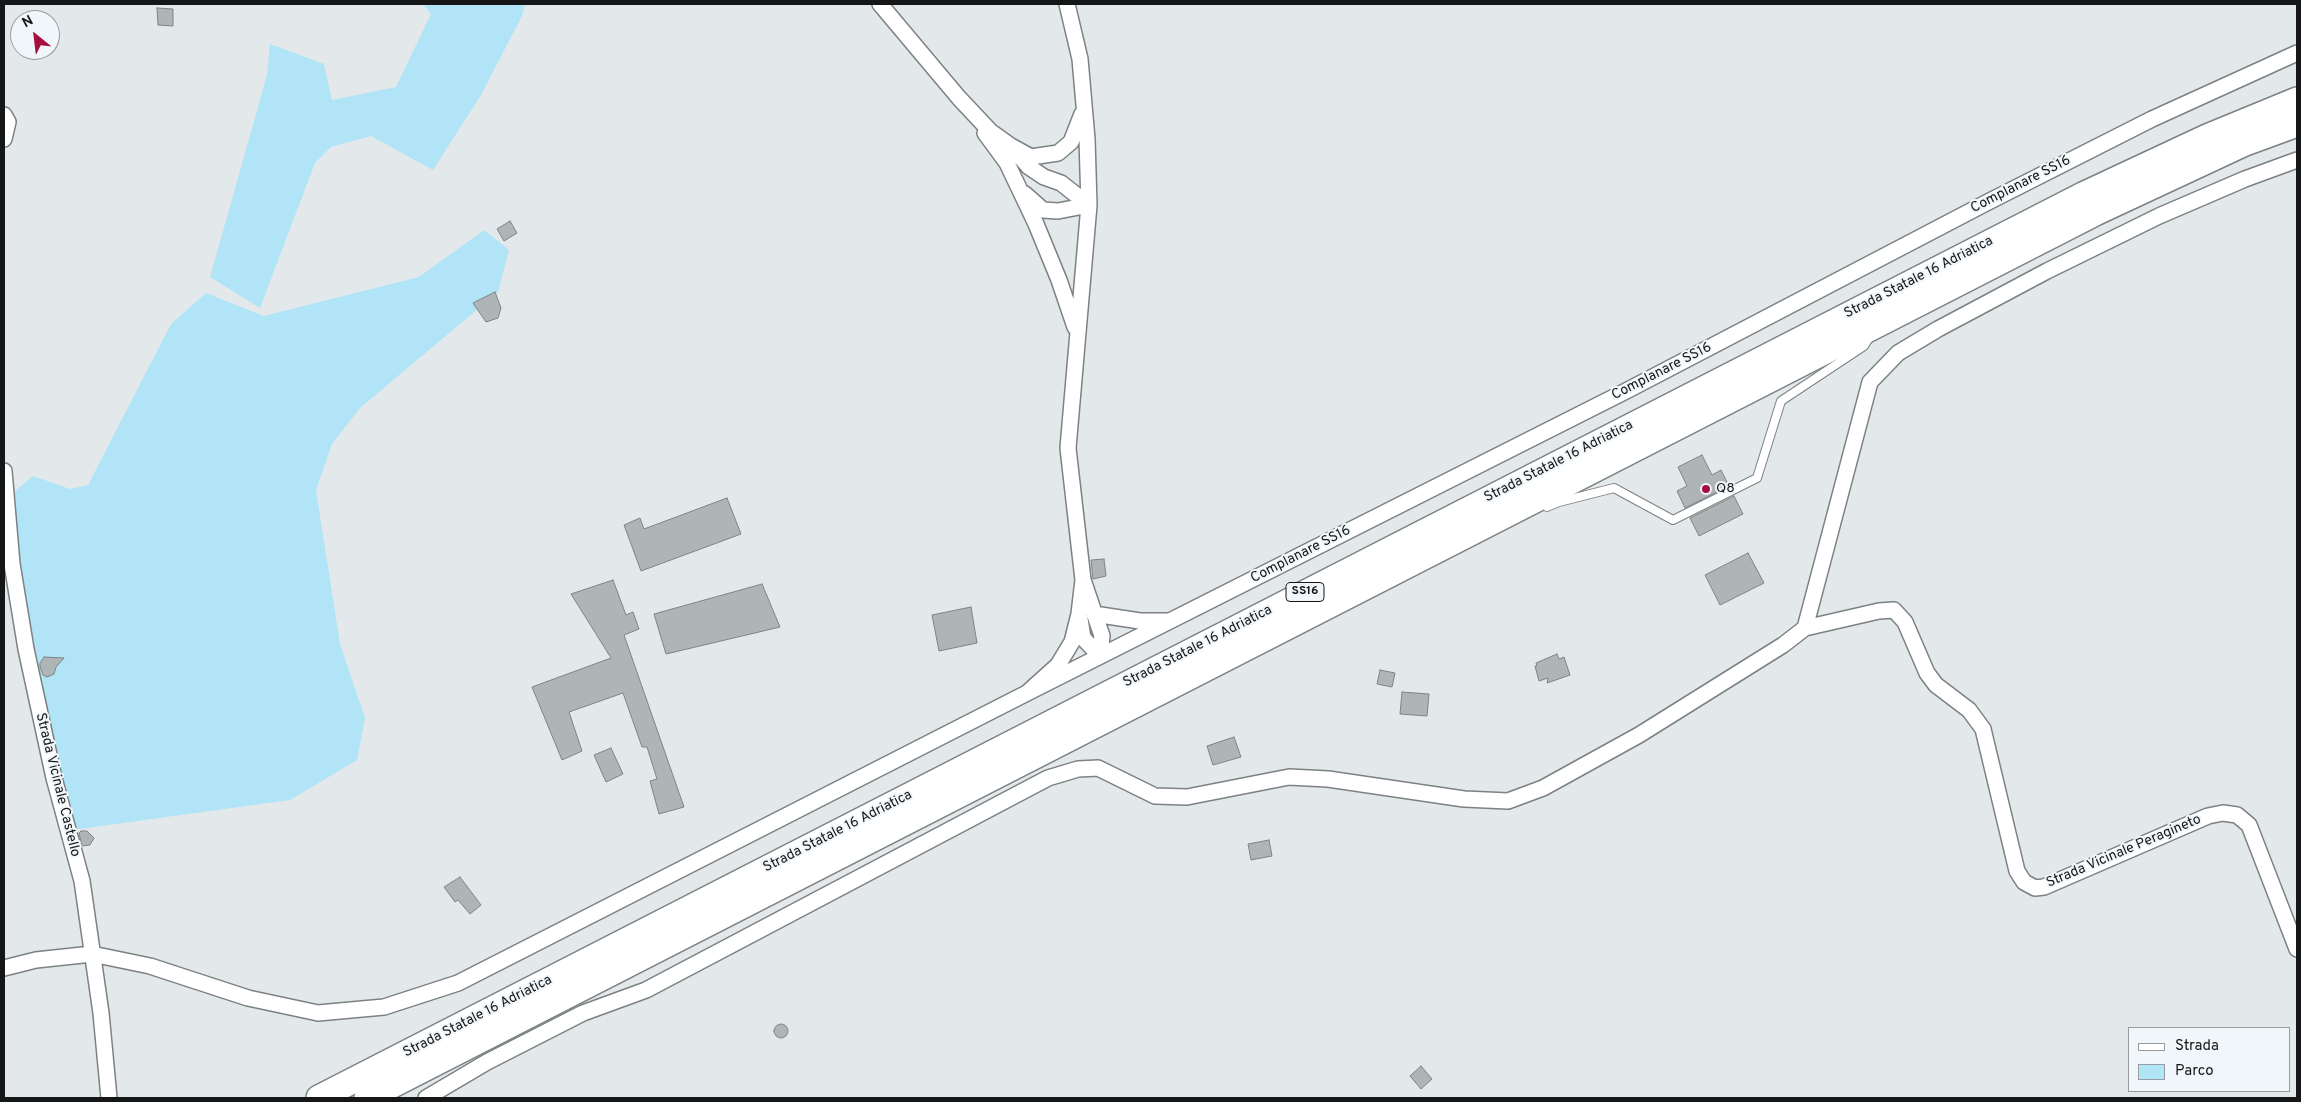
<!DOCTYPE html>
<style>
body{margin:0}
#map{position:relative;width:2301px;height:1102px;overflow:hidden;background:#e3e9eb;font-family:Overpass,sans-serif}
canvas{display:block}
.frame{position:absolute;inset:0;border:5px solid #141617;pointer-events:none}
.legend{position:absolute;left:2128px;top:1027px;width:162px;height:65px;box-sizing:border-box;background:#f0f6f9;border:1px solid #989c9f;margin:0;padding:6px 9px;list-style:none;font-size:15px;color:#141617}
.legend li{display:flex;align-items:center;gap:10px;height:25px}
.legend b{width:25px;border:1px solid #989c9f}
.north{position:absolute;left:10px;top:10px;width:50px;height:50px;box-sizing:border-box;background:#f0f6f9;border:1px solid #989c9f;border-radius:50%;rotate:331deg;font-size:14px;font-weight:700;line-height:20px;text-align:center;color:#141617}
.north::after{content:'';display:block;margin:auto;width:18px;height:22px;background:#a60e3e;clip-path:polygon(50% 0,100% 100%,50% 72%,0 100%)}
</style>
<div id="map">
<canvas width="2301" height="1102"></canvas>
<div class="frame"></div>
<ul class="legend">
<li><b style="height:6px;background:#fff"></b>Strada</li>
<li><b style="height:14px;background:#b1e4f7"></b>Parco</li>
</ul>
<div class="north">N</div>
</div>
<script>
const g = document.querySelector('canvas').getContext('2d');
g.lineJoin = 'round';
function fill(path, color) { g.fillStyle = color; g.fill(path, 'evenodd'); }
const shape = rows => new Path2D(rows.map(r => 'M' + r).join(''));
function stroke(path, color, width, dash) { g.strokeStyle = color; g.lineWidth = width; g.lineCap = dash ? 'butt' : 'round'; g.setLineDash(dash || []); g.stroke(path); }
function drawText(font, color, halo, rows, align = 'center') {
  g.font = font + ' Overpass,sans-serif'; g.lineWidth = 4; g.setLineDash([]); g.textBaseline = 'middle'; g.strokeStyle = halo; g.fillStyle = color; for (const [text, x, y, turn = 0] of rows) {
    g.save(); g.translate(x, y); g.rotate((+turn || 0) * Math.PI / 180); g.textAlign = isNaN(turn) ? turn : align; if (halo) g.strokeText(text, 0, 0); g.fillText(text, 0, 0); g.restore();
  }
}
fill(shape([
 [423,4,525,4,522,16,481,95,433,170,371,136,331,147,315,163,260,308,210,277,267,75,270,44,324,64,332,100,396,87,431,14],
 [484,230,509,250,498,292,360,408,332,444,316,490,340,644,365,718,357,760,290,800,72,830,23,590,14,492,33,476,70,489,88,485,171,324,206,293,264,316,419,277]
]), '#b1e4f7');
const building = shape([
 [157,8,173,9,173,26,158,25,157,8],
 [510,221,517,233,504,241,497,229,510,221],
 [495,292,501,308,498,318,486,322,473,303,495,292],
 [1702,455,1712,475,1721,470,1729,486,1685,508,1677,491,1687,486,1678,467,1702,455],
 [1734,496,1743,514,1699,536,1690,518,1734,496],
 [727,498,741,534,641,571,624,525,640,518,644,529,727,498],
 [1748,553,1764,583,1720,605,1705,575,1748,553],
 [1104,559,1106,576,1093,579,1091,560,1104,559],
 [613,580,626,615,633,612,639,629,624,635,684,807,659,814,650,781,657,779,647,747,642,747,623,693,569,712,582,751,562,760,532,687,611,658,571,594,613,580],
 [762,584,780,627,666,654,654,614,762,584],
 [971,607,977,643,939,651,932,615,971,607],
 [1557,654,1559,659,1564,657,1570,675,1547,683,1548,678,1539,681,1535,666,1537,666,1536,663,1557,654],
 [44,657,64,658,56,667,54,674,47,677,43,675,40,667,40,663,44,657],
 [1380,670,1395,673,1392,687,1377,684,1380,670],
 [1402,692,1429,694,1427,716,1400,714,1402,692],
 [1234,737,1241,757,1213,765,1207,746,1234,737],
 [611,748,623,774,606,782,594,755,611,748],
 [81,831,87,831,94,838,90,845,82,846,79,833,81,831],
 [1269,840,1272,856,1251,860,1248,844,1269,840],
 [460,877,481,905,470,914,458,900,455,902,444,887,460,877],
 '774 1031a7 7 0 1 1 14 0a7 7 0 1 1-14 0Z',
 [1421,1066,1432,1079,1421,1089,1410,1076,1421,1066]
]);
fill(building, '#afb5b7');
stroke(building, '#7e8486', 1);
const service = shape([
 [1547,507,1559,502,1614,488,1673,520,1757,478,1781,401,1864,346,1869,338]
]);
const minor = shape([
 [880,4,959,98,990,131,1011,146,1031,157,1058,153,1071,142,1082,114],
 [1067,4,1080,59,1087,139,1089,205,1068,448,1083,580,1102,636,1100,656],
 [4,115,8,122,4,139],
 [985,133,1007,163,1036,224,1059,280,1075,327],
 [1016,152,1029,167,1044,177,1061,183,1089,205],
 [1025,194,1043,210,1058,211,1089,205],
 [4,471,12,564,26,649,54,778,82,881,101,1013,109,1098],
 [1094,614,1140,621,1167,621],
 [1080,619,1083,638,1100,656],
 [1805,628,1879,611,1894,610,1905,622,1927,673,1936,685,1969,710,1983,729,2017,871,2024,882,2035,888,2044,887,2208,816,2223,813,2237,815,2249,825,2297,949],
 [1027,693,1626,391,1988,202,2152,119,2297,53],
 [4,968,36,960,92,954,150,966,248,998,318,1013,384,1007,458,983,1027,693,1058,665,1072,642,1079,614,1083,580],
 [426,1098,487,1062,583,1013,646,990,1048,778,1078,769,1098,768,1155,796,1187,797,1289,777,1328,779,1464,799,1508,801,1543,788,1639,735,1783,645,1805,628,1870,382,1898,353,1938,329,2047,271,2159,216,2245,179,2297,160]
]);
const trunk = shape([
 [319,1098,2085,194,2207,137,2297,100],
 [367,1098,2095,213,2245,143,2297,124]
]);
stroke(service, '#7c8183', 10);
stroke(minor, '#7c8183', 18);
stroke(trunk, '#7c8183', 28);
stroke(service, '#fff', 8);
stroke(minor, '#fff', 15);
stroke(trunk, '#fff', 25);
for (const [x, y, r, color] of [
 [1706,489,5,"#a60e3e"]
]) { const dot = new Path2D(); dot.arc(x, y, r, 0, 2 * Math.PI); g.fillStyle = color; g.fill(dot); stroke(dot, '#f0f6f9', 2); }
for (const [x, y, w] of [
 [1305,592,38]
]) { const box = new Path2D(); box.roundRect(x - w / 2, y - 9.5, w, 19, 4); g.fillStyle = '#f0f6f9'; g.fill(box); stroke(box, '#141617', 1); }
drawText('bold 12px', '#141617', null, [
 ["SS16",1305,592]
]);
drawText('14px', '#141617', '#f0f6f9', [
 ["Complanare SS16",2021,185,-27],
 ["Strada Statale 16 Adriatica",1919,278,-27],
 ["Complanare SS16",1662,372,-27],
 ["Strada Statale 16 Adriatica",1559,462,-27],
 ["Complanare SS16",1301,555,-27],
 ["Strada Statale 16 Adriatica",1198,647,-27],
 ["Strada Vicinale Castello",57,785,76],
 ["Strada Statale 16 Adriatica",838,832,-27],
 ["Strada Vicinale Peragineto",2124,852,-23],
 ["Strada Statale 16 Adriatica",478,1017,-27]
]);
drawText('14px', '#141617', '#f0f6f9', [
 ["Q8",1716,489]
], 'left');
</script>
